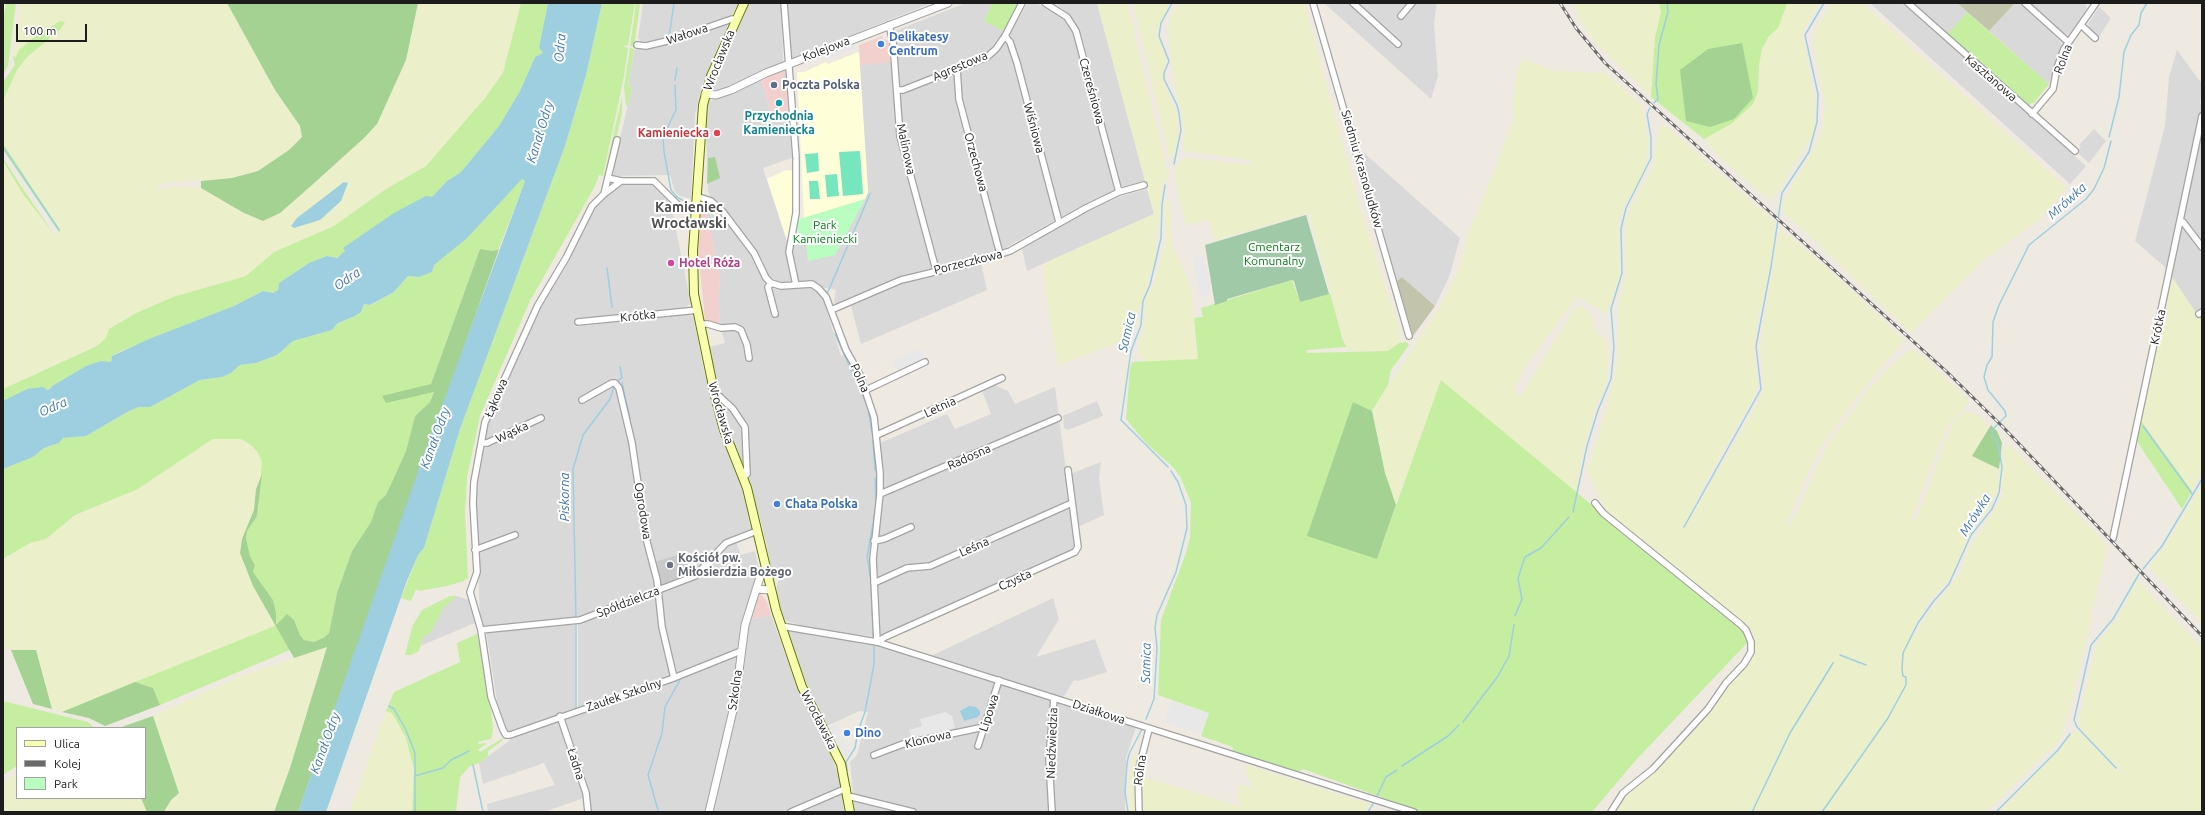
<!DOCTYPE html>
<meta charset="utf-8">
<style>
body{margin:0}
#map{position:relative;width:2205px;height:815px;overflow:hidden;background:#efeae1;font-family:Ubuntu,sans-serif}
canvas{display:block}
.frame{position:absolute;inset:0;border:4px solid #1c1c1c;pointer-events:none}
.legend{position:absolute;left:16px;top:727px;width:130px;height:72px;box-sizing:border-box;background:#fff;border:1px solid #a4a4a4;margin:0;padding:5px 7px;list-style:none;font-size:12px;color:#1c1c1c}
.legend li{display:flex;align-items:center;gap:8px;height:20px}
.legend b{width:20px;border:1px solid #a4a4a4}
.scale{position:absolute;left:16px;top:24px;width:71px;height:18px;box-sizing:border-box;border:2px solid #1c1c1c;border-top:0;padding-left:5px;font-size:12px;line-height:14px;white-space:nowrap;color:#1c1c1c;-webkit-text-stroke:3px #fff;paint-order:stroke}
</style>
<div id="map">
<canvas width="2205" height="815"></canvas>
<div class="frame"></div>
<ul class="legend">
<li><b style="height:5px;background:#f8ffaf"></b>Ulica</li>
<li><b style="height:5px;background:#6a6a6a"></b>Kolej</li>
<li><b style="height:11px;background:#b9fec0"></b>Park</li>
</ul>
<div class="scale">100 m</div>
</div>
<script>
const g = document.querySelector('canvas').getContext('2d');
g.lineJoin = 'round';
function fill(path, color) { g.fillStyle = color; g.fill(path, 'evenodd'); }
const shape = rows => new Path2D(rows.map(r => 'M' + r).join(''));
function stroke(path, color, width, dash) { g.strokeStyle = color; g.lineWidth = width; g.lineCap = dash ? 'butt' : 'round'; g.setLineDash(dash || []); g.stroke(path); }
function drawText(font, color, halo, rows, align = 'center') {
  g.font = font + ' Ubuntu,sans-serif'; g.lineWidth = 4; g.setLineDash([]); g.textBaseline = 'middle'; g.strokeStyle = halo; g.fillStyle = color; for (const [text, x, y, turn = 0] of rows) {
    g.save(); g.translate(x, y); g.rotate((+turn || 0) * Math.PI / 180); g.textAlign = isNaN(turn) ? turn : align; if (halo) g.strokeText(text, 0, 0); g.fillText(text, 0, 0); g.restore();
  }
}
fill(shape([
 [643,3,739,3,731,16,672,37,642,44,638,38],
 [749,3,781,3,783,63,716,92,712,87],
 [787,3,932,3,791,59],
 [966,3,992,3,984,21,1004,31,1010,32,1028,3,1036,3,1057,14,1068,23,1073,33,1115,190,1083,205,1005,248,978,258,902,276,837,304,834,303,836,290,799,283,795,273,791,250,794,237,799,236,805,237,835,255,868,192,860,65,898,61,897,40,895,31],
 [1055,3,1097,3,1145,181,1124,187,1120,184,1082,37,1072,17],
 [1324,3,1437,3,1434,23,1438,76,1431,99],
 [1870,3,1902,3,2086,166,2070,184],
 [1913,3,1957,3,1967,12,1948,34],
 [2015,3,2020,3,2061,42,2062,47,2049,84,1989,31],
 [2030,3,2085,3,2087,10,2069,35,2063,34],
 [2099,7,2111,18,2099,37,2089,28,2088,24],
 [729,22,702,86,695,114,691,199,680,196,675,192,670,175,613,176,615,160,632,87,628,86,634,50,666,42],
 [2177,50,2202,84,2200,104,2202,105,2202,322,2165,267,2135,241,2165,126,2169,77],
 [761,80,771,112,788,111,792,158,763,168,787,240,786,254,792,279,791,283,785,284,777,283,768,276,762,259,724,210,710,197,708,190,706,129,708,102],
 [2094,129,2106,141,2089,163,2077,152,2081,147,2079,145],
 [1363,152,1460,238,1449,277,1435,306,1402,277,1397,281,1359,153],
 [650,182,663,192,671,205,691,304,683,308,637,315,574,319,575,327,684,314,693,316,704,371,720,431,741,485,751,529,734,536,741,555,755,551,759,570,737,650,676,674,664,622,661,587,692,574,683,553,651,563,655,589,579,619,489,628,481,626,479,597,478,553,517,537,514,532,478,547,476,507,477,478,488,423,540,309,568,263,592,209,599,202,624,184],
 [1147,189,1154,214,1027,271,1022,249,1087,211,1122,196],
 [705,206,723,224,726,222,756,261,771,289,811,286,823,299,841,356,851,350,867,387,877,416,880,443,947,414,955,429,991,414,982,391,994,385,1008,391,1015,404,1055,387,1076,547,1074,551,884,635,875,636,825,632,786,621,783,618,776,594,778,581,788,577,771,567,762,525,744,469,734,444,709,347,725,343,720,326,718,301,720,278],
 [981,263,987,290,861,344,851,306,905,281],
 [1097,401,1103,416,1068,430,1064,428,1063,416],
 [1101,462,1099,478,1104,515,1078,527,1070,474],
 [655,594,660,627,670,676,578,708,578,624],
 [457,596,469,600,475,623,408,651,447,600],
 [1053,598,1059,619,1036,657,1095,639,1107,672,1078,681,1074,680,1063,698,931,656],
 [771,615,799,693,829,750,841,782,844,812,589,812,563,719,672,682,726,658,743,653,749,619],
 [575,624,575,709,507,732,497,701,486,631],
 [791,629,817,636,881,646,1136,727,1126,758,1125,812,855,812,850,762,857,755,868,712,859,711,827,726,803,677,787,631],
 [560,720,584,798,544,812,488,812,487,804,555,785,544,763,483,784,479,763,509,741,514,735]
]), '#dad9d9');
fill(shape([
 [882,36,883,39,889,41,890,62,860,65,859,45],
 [785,70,788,111,771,112,761,80],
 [705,204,720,278,718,301,720,326,705,320,698,251,700,212,701,205],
 [761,594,767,602,771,615,749,619,757,595]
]), '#f1d0ce');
fill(shape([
 [859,52,868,192,865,199,804,218,797,72,805,72,825,62,828,64],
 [786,170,794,171,794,213,787,241,767,179]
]), '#feffd9');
fill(shape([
 [683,553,692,574,661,587,654,562]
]), '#cacaca');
fill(shape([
 [1957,3,2015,3,1989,31],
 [1402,277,1435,306,1413,336,1397,281]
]), '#c3c4ac');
fill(shape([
 [21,3,227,3,275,90,300,126,302,137,289,150,258,171,232,178,180,182,160,184,157,187,158,189,184,186,201,188,244,213,345,153,364,138,406,60,418,3,521,3,503,73,485,98,426,166,386,189,334,226,274,252,246,276,173,297,136,313,109,329,106,338,97,346,3,389,3,161,53,235,61,230,3,143,3,101,17,70,27,57,61,29,33,38,19,50,16,57,13,56,17,41],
 [1097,3,1127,3,1168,174,1161,191,1161,207,1156,236,1156,256,1137,316,1139,322,1136,328,1125,338,1107,347,1058,365,1046,293,1044,267,1049,261,1154,214],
 [1133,3,1169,3,1156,32,1166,59,1166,65,1162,72,1163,82,1177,114,1178,134,1173,158,1169,157],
 [1178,3,1304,3,1361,211,1400,331,1399,343,1388,351,1349,351,1342,335,1309,213,1215,240,1209,220,1185,225,1176,180,1175,171,1178,163,1183,159,1191,158,1252,165,1250,160,1184,151,1183,122,1174,82,1168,31,1171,16],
 [1574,3,1659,3,1661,12,1655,37,1651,96,1593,40,1578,17],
 [1787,3,1818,3,1802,33,1814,100,1814,134,1771,201,1718,156,1704,139,1731,124,1758,92,1759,65,1762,49,1769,36,1778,28],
 [1832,3,1862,3,2067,188,2039,220,1984,260,1911,333,1783,211,1781,205,1816,145,1823,126,1825,105,1813,41,1816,29],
 [1523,59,1554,71,1605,73,1642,106,1648,142,1646,164,1636,188,1623,207,1618,222,1620,276,1607,314,1577,296,1524,368,1515,387,1515,392,1519,396,1525,390,1571,314,1576,308,1583,306,1592,316,1594,329,1607,342,1609,361,1604,390,1596,405,1582,455,1576,494,1441,380,1396,505,1385,473,1372,411,1441,305,1459,270,1468,233,1489,184,1514,119,1514,93,1517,72],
 [1659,125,1667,127,1776,223,1771,260,1755,336,1754,359,1759,384,1753,398,1703,486,1682,530,1684,529,1757,404,1764,388,1764,374,1761,364,1760,346,1776,245,1781,229,1837,277,1904,340,1857,397,1820,449,1802,485,1788,521,1788,530,1828,443,1852,412,1863,395,1890,367,1909,350,1913,350,1917,351,1968,400,1966,406,1949,424,1944,434,1911,520,1914,521,1917,519,1948,433,1954,421,1966,411,1978,415,1986,422,1987,430,1972,456,1999,469,1998,487,1994,500,1989,510,1974,526,1950,577,1928,603,1911,633,1917,634,1922,622,1961,572,1968,550,2001,499,2004,453,2007,443,2101,538,2107,547,2073,697,2061,739,1985,812,1614,812,1626,794,1722,692,1747,662,1754,648,1751,636,1606,510,1587,470,1607,407,1617,364,1619,301,1626,274,1625,223,1632,203,1652,169],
 [1169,200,1172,245,1190,285,1198,359,1146,362,1139,354,1138,346,1143,329,1146,299,1155,280,1166,241,1164,207,1165,201],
 [2172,277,2202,322,2202,469,2192,491,2141,421],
 [224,438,241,439,251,445,258,453,262,462,262,474,256,489,254,510,242,539,275,626,62,712,52,709,36,650,3,649,3,559,30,543,46,539,75,515,138,489,213,439],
 [2202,484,2202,624,2148,566,2163,550],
 [2137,580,2202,648,2202,812,1999,812,2077,730,2122,774,2124,773,2084,733,2079,725,2079,719,2097,642,2117,620],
 [327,647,290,768,274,812,164,812,171,800,179,793,153,716,244,675],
 [386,711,392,713,406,738,410,754,414,769,412,812,350,812],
 [1133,756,1138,758,1135,774,1242,807,1237,798,1239,784,1254,788,1246,774,1246,765,1370,804,1366,812,1130,812,1129,780],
 [17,774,17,798,141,798,147,812,3,812,3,783]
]), '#ecf0ca');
fill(shape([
 [6,3,16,3,8,66,3,75,3,21],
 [521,3,548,3,539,46,544,53,535,57,520,91,499,126,461,172,447,181,432,197,344,248,346,251,337,258,327,256,309,263,279,283,278,290,273,293,263,291,234,306,121,351,112,356,111,362,86,366,52,386,50,389,14,396,3,401,3,389,97,346,106,338,109,329,136,313,173,297,246,276,274,252,334,226,386,189,426,166,485,98,503,73],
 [602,3,635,3,628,45,623,46,628,48,624,76,603,176,599,175,595,186,530,301,480,416,467,477,465,514,468,578,464,581,447,586,419,591,416,589,411,601,401,598,418,555,424,548,460,429,565,146,586,75],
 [636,3,643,3,640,4,634,47,630,46],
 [992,3,1019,3,1004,31,984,21],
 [1659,3,1787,4,1778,28,1769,36,1762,49,1759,65,1758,92,1753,104,1731,124,1704,139,1651,97,1655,37,1661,12],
 [1967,12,2049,84,2034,103,2028,104,1948,34],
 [60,21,65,22,61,29,27,57,17,70,3,101,3,82,15,65,13,56,16,57,19,50,33,38],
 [630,48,634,49,628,86,632,87,628,106,626,106,624,87],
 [622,97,622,113,607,178,604,176],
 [3,143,61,231,59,232,3,150],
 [3,158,25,192,54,234,23,194,3,161],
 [522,179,525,181,499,248,493,251,480,249,431,384,386,403,434,391,430,402,415,416,406,451,386,495,378,502,371,522,352,551,337,593,329,633,325,637,314,642,304,640,300,635,294,620,283,618,276,626,290,650,160,705,153,688,135,682,275,626,273,600,253,572,255,565,250,556,246,538,247,531,258,511,262,462,258,453,251,445,241,439,213,439,138,489,75,515,46,539,30,543,3,559,3,469,33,457,44,448,54,445,63,438,86,436,129,411,139,407,150,407,200,380,222,377,231,373,240,365,256,363,277,355,293,341,332,330,338,323,355,316,361,312,364,304,371,305,394,292,408,276,419,277,432,270,434,265],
 [1292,280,1300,302,1330,293,1343,341,1347,347,1306,350,1307,353,1388,351,1399,343,1407,342,1409,345,1391,370,1388,385,1372,411,1353,402,1377,559,1441,380,1743,630,1748,642,1636,760,1592,812,1422,812,1303,769,1297,773,1232,752,1233,747,1201,736,1209,713,1158,695,1161,620,1186,553,1190,538,1191,503,1181,478,1174,468,1146,443,1126,419,1130,368,1132,362,1198,359,1194,318,1203,317,1201,308],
 [2141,421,2192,491,2182,509,2136,440],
 [450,596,457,596,443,608,431,632,423,637,419,651,411,655,405,655,412,627,422,610],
 [479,633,490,699,493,730,491,739,478,742,478,744,487,743,478,750,480,752,503,738,501,742,488,751,488,756,479,763,470,766,460,777,456,812,412,812,414,769,410,754,406,738,392,713,386,711,394,692,460,662,457,643],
 [3,701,88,722,95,728,17,728,17,766,3,775]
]), '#c5eea1');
fill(shape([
 [227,3,418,3,406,60,377,124,364,138,312,185,280,213,263,221,244,213,201,188,201,181,232,178,258,171,289,150,302,137,300,126,275,90],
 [1742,43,1753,98,1734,119,1710,127,1686,121,1680,70,1708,49],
 [715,157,720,178,707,184,708,158],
 [480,249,493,251,499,249,298,812,274,812,290,768,327,647,294,658,253,586,240,553,242,539,254,510,256,489,262,474,257,516,247,531,246,538,250,556,255,565,253,572,273,600,276,613,276,625,287,614,294,620,300,635,304,640,314,642,325,637,329,633,337,593,352,551,371,522,378,502,386,495,406,451,415,416,430,402,434,392,386,403,382,396,431,384],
 [1353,402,1372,411,1385,473,1396,505,1377,559,1307,536],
 [1991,425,1997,431,2002,443,1999,469,1972,456],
 [11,650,36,650,52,709,33,704],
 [135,682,153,688,160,705,105,726,89,718,62,712],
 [153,716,179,793,171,800,164,812,147,812,141,798,145,798,145,728,119,728]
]), '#a3d292');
fill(shape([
 [1306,215,1329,294,1300,302,1294,281,1292,280,1227,299,1227,301,1215,305,1205,245]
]), '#a0c9a7');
fill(shape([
 [865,199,835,255,808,261,805,237,799,236,797,220]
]), '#b9fec0');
fill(shape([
 [860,151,863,194,843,196,839,152],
 [818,153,819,171,807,173,805,154],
 [837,174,839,196,827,197,825,175],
 [809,181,818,181,820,199,810,199]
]), '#77e5be');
fill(shape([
 [854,42,856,48,828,59,826,53],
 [1204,256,1211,295,1200,297,1193,258],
 [920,348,925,359,897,372,893,362,894,360],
 [1171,701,1208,713,1200,734,1165,722],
 [945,712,952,716,955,728,912,739,909,730,922,726,920,719],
 [837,721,845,744,849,743,851,751,844,758,827,726]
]), '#e8e8e8');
fill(shape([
 [548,3,602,3,586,75,565,146,460,429,424,548,418,555,406,583,326,812,298,812,427,446,525,181,522,179,467,238,434,265,432,272,419,277,408,276,394,292,370,305,364,304,361,312,355,316,338,323,332,330,293,341,277,355,256,363,240,365,231,373,222,377,200,380,150,407,139,407,129,411,86,436,63,438,59,443,44,448,33,457,3,469,3,401,27,389,43,387,47,390,50,389,52,386,86,366,101,361,111,362,112,356,149,339,234,306,263,291,273,293,278,290,279,283,309,263,327,256,337,258,345,251,343,248,394,213,426,196,432,197,447,181,461,172,499,126,520,91,535,57,543,53,539,47],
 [344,182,348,183,341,201,320,220,294,228,291,226,297,218],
 [969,706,976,707,980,711,980,714,978,717,964,721,960,711]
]), '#9dcfe0');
stroke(shape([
 [1172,3,1161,23,1159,36,1169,61,1164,73,1164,79,1177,105,1179,113,1181,130,1174,164],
 [669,37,674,3],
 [675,80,677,68],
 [675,85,676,110,663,137,664,152,671,190,677,197,689,204],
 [1654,103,1658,99,1656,84,1659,45,1668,12,1667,3],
 [2109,137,2119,97,2124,52,2131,35,2139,25,2141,13,2147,3],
 [3,147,59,230],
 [1165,185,1162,205,1161,238,1150,285,1143,301,1141,325,1131,351,1121,420,1168,467],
 [607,268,612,307],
 [827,294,870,194],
 [835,334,868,407,872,433],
 [617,381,622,378,620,367],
 [622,383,630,419],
 [630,424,631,428],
 [2143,426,2193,495],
 [873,441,875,470],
 [1573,512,1587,446,1598,410,1611,379,1614,347,1611,309,1622,273,1621,229,1626,208,1651,158,1651,137,1647,114,1650,108],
 [1684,527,1761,389,1756,346,1771,267,1782,193,1809,152,1817,122,1818,94,1805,35,1824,3],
 [2143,569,2162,546,2202,479],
 [1515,616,1522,599,1518,578,1525,557,1541,548,1569,517],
 [576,619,573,469,583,435,610,399,614,386],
 [873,636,871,581,867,557,876,507,875,478],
 [1840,655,1866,665],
 [389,706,394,709,406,730,415,753,415,812],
 [576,709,576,624],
 [1146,719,1154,699,1157,648,1155,628,1157,615,1176,572,1187,528,1186,505,1178,482,1171,471],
 [1463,722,1498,676,1509,656,1514,625],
 [473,765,483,812],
 [1402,766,1448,736,1459,725],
 [2116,768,2077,727,2074,720,2091,645,2113,619,2139,574],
 [847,770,846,762,855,748,858,731,865,712,874,664,874,645],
 [415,776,443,768,451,760,469,751],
 [1376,798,1386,777,1397,770],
 [658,810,648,775,662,733,665,707,681,678],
 [1128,812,1125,792,1127,763,1129,754,1142,729],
 [1368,812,1374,802],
 [1752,812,1790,733,1833,663],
 [1822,812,1888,718,1901,694,1906,685,1906,677,1903,676,1902,669,1903,653,1918,623,1933,602,1949,584,1971,535,1992,509,1999,493,2002,467,1998,444,1992,433,1994,428,2006,416,2005,411,1988,390,1984,377,1987,365,1992,357,1993,322,1999,305,2029,245,2086,199,2094,189,2104,168,2111,141],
 [1996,812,2058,750,2070,734]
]), '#9dcfe0', 1.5);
const minor = shape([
 [784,3,796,157],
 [1045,3,1067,17,1076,31,1119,192],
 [1313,3,1409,336],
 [1353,3,1398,44],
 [1908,3,2075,151],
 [2025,3,2068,42],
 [1401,16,1412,3],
 [889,25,893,42,900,136,936,270],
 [2081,25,2095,38],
 [1005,36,1010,42,1017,63,1059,222],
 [637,45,646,46,671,40,732,19,736,20],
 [957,69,959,99,1000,254],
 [897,90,903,90,987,57,996,49,1005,36,1022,3],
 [2032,114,2053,89,2057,68,2064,49,2096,3],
 [617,140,604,194,592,206,566,258,538,305,485,422,474,482,473,503,477,572,470,592,481,630,491,697,503,730,506,735,510,735,671,679,741,651],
 [608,178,621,181,654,181,679,206,695,211],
 [604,194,621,181],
 [696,196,711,201,723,212,754,253,766,278,771,283,781,286,812,284,819,289,826,297,846,350,860,375,874,417,880,473,880,494,873,559,877,642],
 [2180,221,2183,222,2202,247],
 [771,283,768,287,775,314],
 [796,285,789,252,796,213,796,160],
 [831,310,901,280,980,261,1010,251,1086,208,1119,192,1144,185],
 [2199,314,2202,312],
 [578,322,698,310],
 [700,324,708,324,721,328,735,327,741,330,747,345,749,358],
 [866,390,925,362],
 [715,396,719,396,733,409,745,427,747,474,743,478],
 [582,400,612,383,615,383,619,388,632,443,646,538,657,580,662,627,674,678],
 [877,435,1002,378],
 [482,443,487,443,541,418],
 [880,494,1058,418],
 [1595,503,1603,513,1740,624,1746,630,1751,642,1751,652,1744,664,1726,683,1708,709,1653,769,1623,793,1611,812],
 [2113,538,2202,116],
 [874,541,884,539,911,527],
 [475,550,515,535],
 [874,583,907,568,930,566,1072,503],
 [781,626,877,642,1414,812],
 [481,630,580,620,695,576,726,543,757,531],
 [877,642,885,637,1075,552,1078,547,1068,470],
 [560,716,586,793,588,812],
 [978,746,999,680],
 [874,755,903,744,984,727],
 [848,796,913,812],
 [791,812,847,788],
 [1052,812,1049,759,1054,698],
 [1139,812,1138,772,1149,729]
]);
const tertiary = shape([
 [705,94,716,95,731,90,766,73,948,3],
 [756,589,770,590],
 [709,812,735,702,745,625,760,577,766,571]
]);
const secondary = shape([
 [744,3,711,76,703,105,693,251,694,294,715,396,724,430,747,488,776,610,802,687,841,764,850,812]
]);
stroke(minor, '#a3a3a3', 8);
stroke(tertiary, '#a3a3a3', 9);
stroke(secondary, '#667600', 10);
stroke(minor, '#fff', 5.5);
stroke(tertiary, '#fff', 7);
stroke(secondary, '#f8ffaf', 8);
const rail = shape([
 [1560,3,1576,28,1605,63,1946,371,2003,427,2202,636]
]);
stroke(rail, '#6a6a6a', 3);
stroke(rail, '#fff', 1.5, [4.5]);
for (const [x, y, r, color] of [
 [881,44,4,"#3f7fe0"],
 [774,85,4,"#5c6f8a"],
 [779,103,4,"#0f9aa8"],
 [717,133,4,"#e0444e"],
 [671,263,4,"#d1479c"],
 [777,504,4,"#3f7fe0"],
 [670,565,4,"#6b7280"],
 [847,733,4,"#3f7fe0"]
]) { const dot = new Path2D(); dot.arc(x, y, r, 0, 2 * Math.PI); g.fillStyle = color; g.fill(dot); stroke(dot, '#fff', 1.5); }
drawText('12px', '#1c1c1c', '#fff', [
 ["Wałowa",687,34,-18],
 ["Kolejowa",826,49,-21],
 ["Rolna",2063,59,-69],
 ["Wrocławska",719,60,-68],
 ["Agrestowa",960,66,-23],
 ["Kasztanowa",1991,78,41],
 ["Czereśniowa",1092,91,75],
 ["Wiśniowa",1034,128,75],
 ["Malinowa",906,149,78],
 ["Orzechowa",976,162,75],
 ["Siedmiu Krasnoludków",1362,169,74],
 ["Porzeczkowa",968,262,-14],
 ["Krótka",638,316,-6],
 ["Krótka",2158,327,-78],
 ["Polna",860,378,66],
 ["Łąkowa",496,398,-67],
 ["Letnia",940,407,-25],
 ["Wrocławska",721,413,74],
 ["Wąska",512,432,-25],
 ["Radosna",969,457,-24],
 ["Ogrodowa",643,511,81],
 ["Leśna",974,547,-24],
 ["Czysta",1015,580,-24],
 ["Spółdzielcza",628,602,-21],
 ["Szkolna",735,690,-82],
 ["Zaułek Szkolny",624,695,-19],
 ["Działkowa",1099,712,18],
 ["Lipowa",989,713,-72],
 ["Wrocławska",819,720,63],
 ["Klonowa",928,739,-13],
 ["Niedźwiedzia",1052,743,-88],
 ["Ładna",576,764,72],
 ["Rolna",1140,770,-82]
]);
drawText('bold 12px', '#366cbe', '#fff', [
 ["Delikatesy",889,37],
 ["Centrum",889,51],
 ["Chata Polska",785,504],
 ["Dino",855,733]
], 'left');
drawText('bold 12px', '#4e5e75', '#fff', [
 ["Poczta Polska",782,85]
], 'left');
drawText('bold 12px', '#0d838f', '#fff', [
 ["Przychodnia",779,116],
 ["Kamieniecka",779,130]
]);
drawText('bold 12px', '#be3a42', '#fff', [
 ["Kamieniecka",709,133]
], 'right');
drawText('12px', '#028211', '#fff', [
 ["Park",825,225],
 ["Kamieniecki",825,239],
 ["Cmentarz",1274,247],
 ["Komunalny",1274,261]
]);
drawText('bold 12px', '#b23c85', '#fff', [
 ["Hotel Róża",679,263]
], 'left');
drawText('bold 12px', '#5b616d', '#fff', [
 ["Kościół pw.",678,558],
 ["Miłosierdzia Bożego",678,572]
], 'left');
drawText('italic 13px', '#4177b3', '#fff', [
 ["Odra",560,48,-85],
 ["Kanał Odry",540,132,-73],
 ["Mrówka",2067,201,-42],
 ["Odra",347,279,-34],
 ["Samica",1127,332,-77],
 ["Odra",53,407,-23],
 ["Kanał Odry",435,438,-70],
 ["Piskorna",565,497,-90],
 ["Mrówka",1975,515,-58],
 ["Samica",1146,663,-89],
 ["Kanał Odry",325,743,-70]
]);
drawText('bold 14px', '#4f4f4f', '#fff', [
 ["Kamieniec",689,207],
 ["Wrocławski",689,223]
]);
</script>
